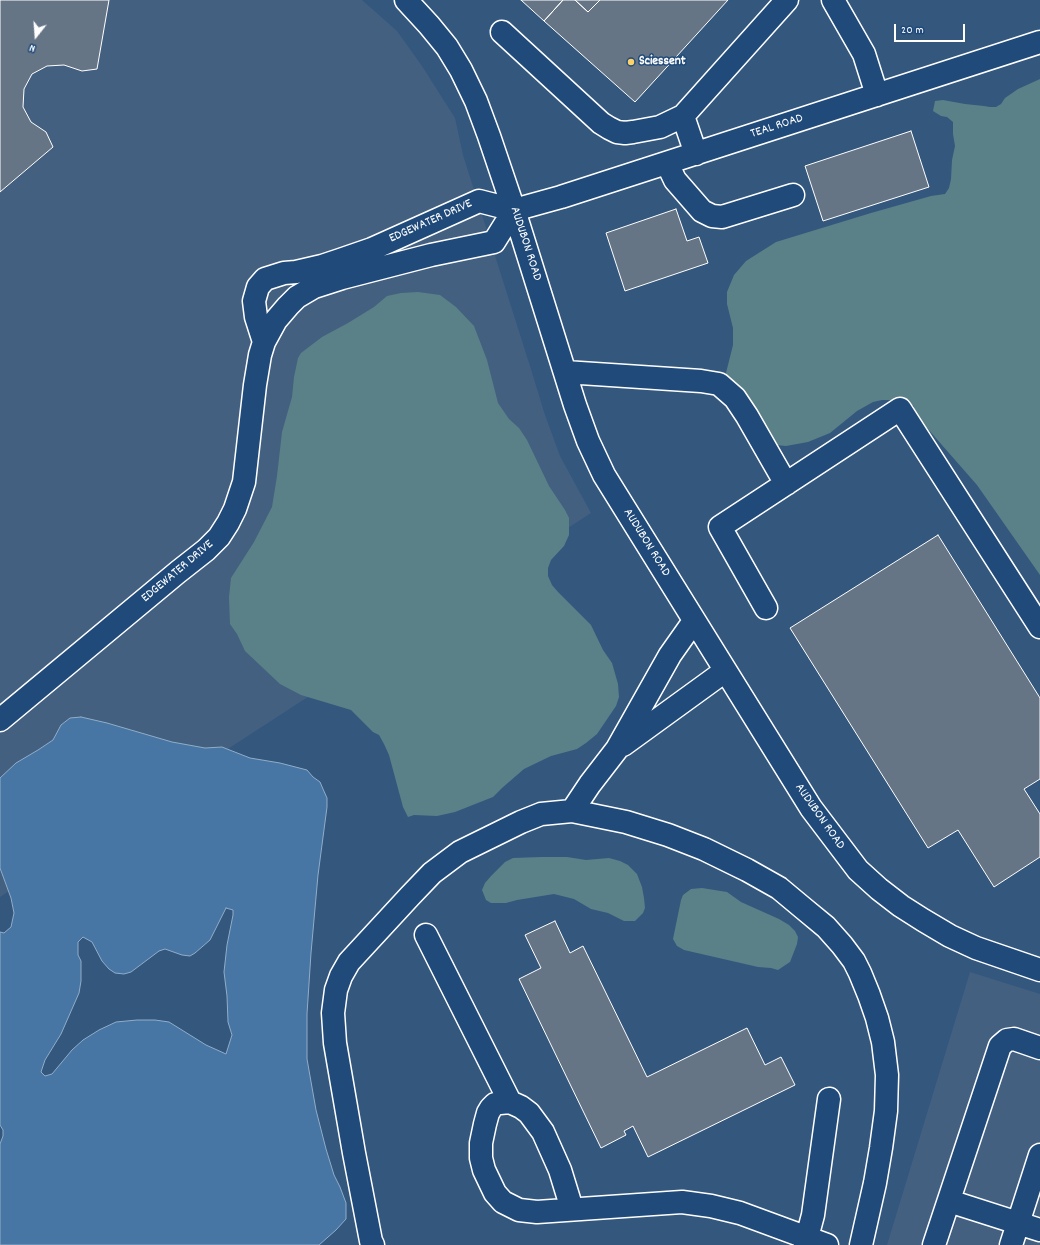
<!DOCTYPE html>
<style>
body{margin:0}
#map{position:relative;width:1040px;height:1245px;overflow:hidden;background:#34577e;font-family:Dekko,sans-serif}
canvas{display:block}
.north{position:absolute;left:16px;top:16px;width:40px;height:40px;-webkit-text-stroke:3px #1f4a7a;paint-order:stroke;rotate:197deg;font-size:11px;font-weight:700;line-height:16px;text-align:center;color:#fff}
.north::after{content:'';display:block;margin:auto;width:14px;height:18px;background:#fff;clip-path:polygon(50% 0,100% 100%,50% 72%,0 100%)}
.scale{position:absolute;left:894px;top:24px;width:71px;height:18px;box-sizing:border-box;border:2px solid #fff;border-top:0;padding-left:5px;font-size:12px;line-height:14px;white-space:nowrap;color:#fff;-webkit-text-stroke:3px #1f4a7a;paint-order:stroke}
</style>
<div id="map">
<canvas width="1040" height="1245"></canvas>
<div class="north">N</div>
<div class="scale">20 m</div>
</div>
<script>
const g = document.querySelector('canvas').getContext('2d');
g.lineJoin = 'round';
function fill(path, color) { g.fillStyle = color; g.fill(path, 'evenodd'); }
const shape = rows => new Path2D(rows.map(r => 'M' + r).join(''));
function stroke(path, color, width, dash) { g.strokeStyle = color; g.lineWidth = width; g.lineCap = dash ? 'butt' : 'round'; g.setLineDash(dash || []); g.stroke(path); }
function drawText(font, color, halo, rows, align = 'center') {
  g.font = font + ' Dekko,sans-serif'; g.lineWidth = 3; g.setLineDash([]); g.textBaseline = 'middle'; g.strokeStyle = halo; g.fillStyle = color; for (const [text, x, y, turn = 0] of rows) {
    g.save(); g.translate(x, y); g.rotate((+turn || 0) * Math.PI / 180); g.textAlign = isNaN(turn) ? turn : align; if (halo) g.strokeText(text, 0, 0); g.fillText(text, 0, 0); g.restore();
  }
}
fill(shape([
 [0,0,362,0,397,31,422,66,455,118,463,155,530,366,545,415,560,456,591,513,0,897],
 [970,972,1040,994,1040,1245,887,1245]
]), '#436080');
fill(shape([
 [1040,79,1040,575,977,485,913,412,914,406,898,400,882,400,873,402,857,411,830,433,808,442,786,446,776,445,733,417,729,409,724,393,726,373,733,345,733,328,727,304,727,292,734,275,746,261,776,242,871,213,931,196,945,194,949,188,951,179,952,160,955,146,953,134,953,122,947,117,941,116,933,111,935,101,943,100,965,104,984,106,990,107,996,107,1001,104,1005,98,1018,89],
 [418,292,440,295,456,307,474,326,487,360,498,403,509,419,519,428,527,440,549,486,565,510,569,518,569,535,564,546,551,560,548,568,548,576,552,585,558,592,591,625,603,650,612,663,618,684,619,697,616,706,597,734,586,743,577,749,551,756,524,769,502,788,493,797,455,812,437,816,414,815,408,817,403,807,389,755,384,744,379,735,373,732,351,710,301,695,280,684,245,651,237,634,230,624,229,597,231,578,254,542,272,507,277,476,282,432,292,397,294,377,298,358,301,353,322,337,348,323,374,307,387,296,401,293],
 [541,857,567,857,586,860,609,858,620,861,628,865,637,874,642,887,644,898,645,908,643,913,635,921,624,921,608,913,591,909,574,899,554,894,517,900,506,903,491,903,486,900,482,890,485,883,491,876,505,862,513,858],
 [702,888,727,892,741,902,779,919,789,925,795,931,798,937,797,944,790,962,778,970,771,968,758,967,684,950,677,946,673,939,681,900,683,895,691,889]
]), '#5a8187');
const water = shape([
 [81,717,107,723,172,742,205,748,222,747,250,758,280,763,307,770,313,777,320,782,323,789,327,798,327,807,318,875,311,953,307,1014,307,1059,316,1110,326,1149,334,1175,340,1187,346,1203,346,1219,336,1230,319,1245,0,1245,0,1144,3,1136,3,1130,0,1125,0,932,4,933,11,927,14,913,11,898,0,868,0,778,16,763,38,750,53,740,61,725,70,718,81,717],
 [226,908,233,910,233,915,227,945,224,972,227,996,228,1022,232,1035,226,1054,206,1045,169,1022,155,1020,137,1020,116,1022,99,1030,83,1040,72,1050,52,1074,45,1076,41,1072,45,1060,61,1034,79,993,81,981,81,961,78,955,78,942,83,937,92,942,102,961,109,969,115,973,124,974,131,972,159,951,165,949,182,955,190,956,195,953,210,940,226,908]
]);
fill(water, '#4776a4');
stroke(water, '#91adc8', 1);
const building = shape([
 [0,0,109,0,97,69,82,71,64,65,47,66,32,74,24,89,23,107,31,122,46,132,53,147,0,192,0,0],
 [521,0,563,0,544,21,521,0],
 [563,0,575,0,588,12,600,0,728,0,635,102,544,21,563,0],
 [575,0,600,0,588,12,575,0],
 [911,131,929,187,823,221,805,166,911,131],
 [676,209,687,241,699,237,708,263,625,291,606,233,676,209],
 [938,535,1040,698,1040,779,1024,789,1040,814,1040,857,994,887,958,830,928,848,790,628,938,535],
 [555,921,570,953,583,946,647,1077,747,1028,765,1065,781,1057,795,1085,648,1157,633,1126,624,1131,626,1135,601,1148,519,979,541,968,525,935,555,921]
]);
fill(building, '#667586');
stroke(building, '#fff', 1);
const minor = shape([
 [406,0,429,25,447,47,461,70,476,101,489,136,514,210,575,405,588,441,604,475,811,808,858,870,879,889,901,906,923,920,950,936,976,948,1040,970],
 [833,0,864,54,877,95],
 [502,32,601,123,609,128,617,132,625,133,633,132,660,127,683,116],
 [696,154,683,116,787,0],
 [667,163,675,180,702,211,712,216,722,217,793,195],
 [514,210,561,197,1040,42],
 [264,342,256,317,254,301,258,287,265,279,284,273,296,272,322,266,340,260,372,249,479,201,514,210],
 [565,372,701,381,719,384,735,398,747,416,786,484],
 [766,608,720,527,900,409,1040,627],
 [0,720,178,572,206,550,219,537,228,523,235,509,244,482,255,385,260,355,264,342,276,320,288,306,297,297,314,287,342,278,431,255,494,242,514,210],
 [623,745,725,671],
 [572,811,590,784,617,749,670,655,694,621],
 [426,935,510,1102,500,1103,495,1104,491,1108,488,1113,485,1124,481,1143,481,1158,484,1170,495,1193,503,1202,519,1210,537,1212,682,1202,711,1206,740,1213,827,1245],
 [510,1102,521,1107,529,1113,543,1132,560,1170,572,1209],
 [949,1201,1040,1230],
 [373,1245,371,1241,354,1153,335,1043,333,1013,336,990,341,976,349,962,410,896,432,873,460,852,521,822,541,814,572,811,626,822,668,835,704,849,747,870,779,888,803,908,826,927,842,945,854,961,860,973,869,995,877,1018,883,1042,887,1075,886,1111,881,1148,875,1183,861,1245],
 [805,1245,813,1215,829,1099],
 [934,1245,1000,1046,1007,1040,1014,1039,1040,1048],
 [1011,1245,1040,1155]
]);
stroke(minor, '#fff', 25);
stroke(minor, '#1f4a7a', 22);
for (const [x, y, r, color] of [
 [631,62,4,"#ffd166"]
]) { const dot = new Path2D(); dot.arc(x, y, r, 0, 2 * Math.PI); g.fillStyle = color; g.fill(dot); stroke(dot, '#1f4a7a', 1.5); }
drawText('bold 13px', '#fff', '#1f4a7a', [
 ["Sciessent",639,62]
], 'left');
drawText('13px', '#fff', '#1f4a7a', [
 ["TEAL ROAD",777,127,-18],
 ["EDGEWATER DRIVE",431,222,-24],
 ["AUDUBON ROAD",525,244,72],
 ["AUDUBON ROAD",646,543,58],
 ["EDGEWATER DRIVE",178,572,-40],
 ["AUDUBON ROAD",819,817,55]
]);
</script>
